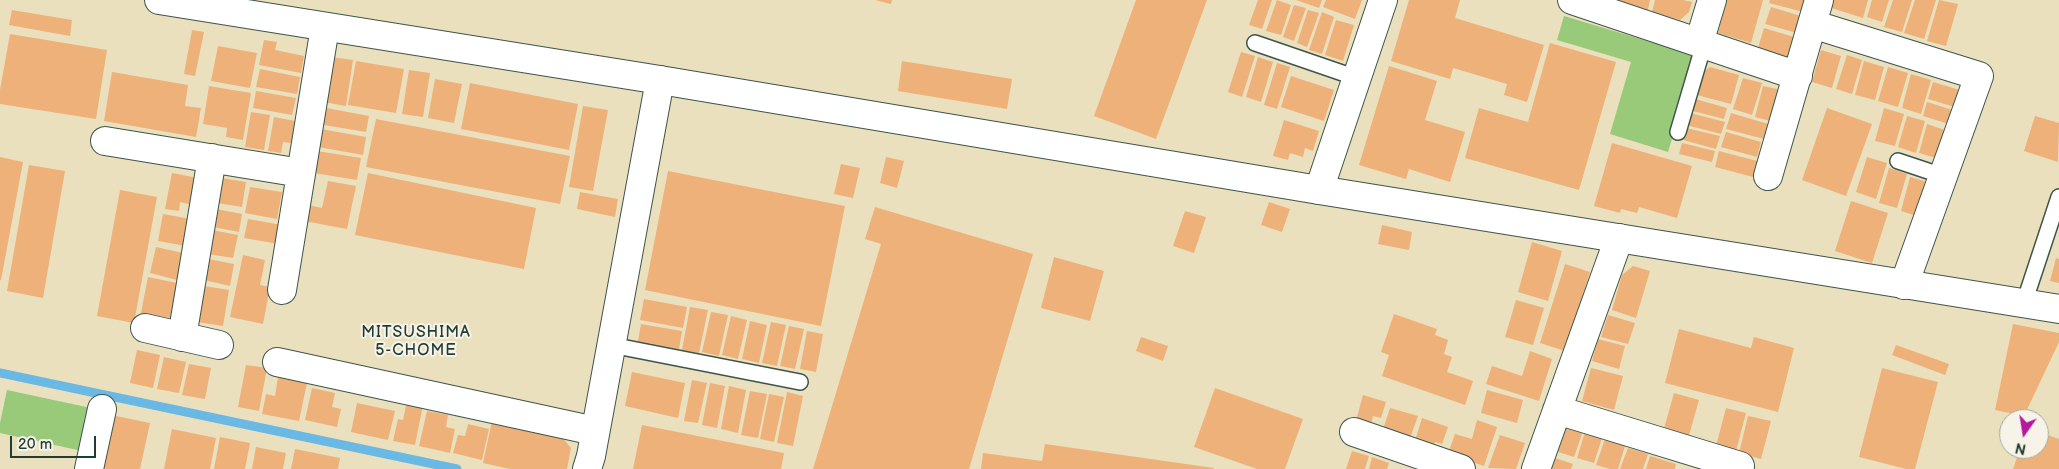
<!DOCTYPE html>
<style>
body{margin:0}
#map{position:relative;width:2059px;height:469px;overflow:hidden;background:#eae0be;font-family:"Balsamiq Sans",sans-serif}
canvas{display:block}
.north{position:absolute;left:1999px;top:409px;width:50px;height:50px;box-sizing:border-box;background:#f7f3e8;border:1px solid #a1aaa0;border-radius:50%;rotate:193deg;font-size:14px;font-weight:700;line-height:20px;text-align:center;color:#1f3d34}
.north::after{content:'';display:block;margin:auto;width:18px;height:22px;background:#b5179e;clip-path:polygon(50% 0,100% 100%,50% 72%,0 100%)}
.scale{position:absolute;left:10px;top:436px;width:86px;height:22px;box-sizing:border-box;border:2px solid #1f3d34;border-top:0;padding-left:6px;font-size:15px;line-height:18px;white-space:nowrap;color:#1f3d34;-webkit-text-stroke:4px #f7f3e8;paint-order:stroke}
</style>
<div id="map">
<canvas width="2059" height="469"></canvas>
<div class="north">N</div>
<div class="scale">20 m</div>
</div>
<script>
const g = document.querySelector('canvas').getContext('2d');
g.lineJoin = 'round';
function fill(path, color) { g.fillStyle = color; g.fill(path, 'evenodd'); }
const shape = rows => new Path2D(rows.map(r => 'M' + r).join(''));
function stroke(path, color, width, dash) { g.strokeStyle = color; g.lineWidth = width; g.lineCap = dash ? 'butt' : 'round'; g.setLineDash(dash || []); g.stroke(path); }
function drawText(font, color, halo, rows, align = 'center') {
  g.font = font + ' "Balsamiq Sans",sans-serif'; g.lineWidth = 4; g.setLineDash([]); g.textBaseline = 'middle'; g.strokeStyle = halo; g.fillStyle = color; for (const [text, x, y, turn = 0] of rows) {
    g.save(); g.translate(x, y); g.rotate((+turn || 0) * Math.PI / 180); g.textAlign = isNaN(turn) ? turn : align; if (halo) g.strokeText(text, 0, 0); g.fillText(text, 0, 0); g.restore();
  }
}
fill(shape([
 [1564,16,1697,56,1668,152,1610,134,1631,62,1557,40],
 [7,390,91,408,82,451,0,433,0,423]
]), '#98ca7a');
stroke(shape([
 [0,373,457,469]
]), '#6ab8e4', 9);
fill(shape([
 [875,0,892,0,891,4],
 [1136,0,1207,0,1156,139,1094,116],
 [1258,0,1272,0,1262,29,1249,25],
 [1277,0,1291,5,1281,35,1266,31],
 [1296,0,1322,0,1319,8],
 [1326,0,1362,0,1355,19,1323,7],
 [1409,0,1460,0,1455,18,1544,45,1527,102,1504,95,1507,84,1453,68,1450,79,1391,61],
 [1617,0,1650,0,1648,10],
 [1655,0,1683,0,1692,2,1689,12,1680,20,1652,12],
 [1727,0,1763,0,1751,43,1718,33],
 [1770,0,1811,0,1807,13,1769,3],
 [1831,0,1868,0,1863,18,1828,7],
 [1872,0,1889,0,1882,22,1867,17],
 [1893,0,1912,0,1902,32,1884,27],
 [1915,0,1936,0,1924,39,1904,33],
 [1939,0,1958,4,1946,46,1927,41],
 [1294,5,1306,8,1294,41,1283,37],
 [1771,7,1801,16,1797,33,1765,24],
 [12,10,72,20,70,36,9,25],
 [1308,10,1319,13,1307,47,1297,43],
 [1322,12,1334,17,1322,54,1309,50],
 [1336,20,1354,25,1343,61,1325,55],
 [1764,28,1794,37,1787,58,1758,48],
 [192,30,204,32,195,76,184,74],
 [10,34,107,50,96,119,0,104,0,90],
 [264,40,277,42,275,50,304,56,301,73,259,65],
 [1550,43,1616,62,1579,190,1465,158,1479,108,1528,122],
 [218,46,257,53,250,88,211,81],
 [1821,50,1841,56,1832,88,1812,82],
 [1241,52,1255,56,1242,97,1228,92],
 [1847,55,1862,60,1852,94,1836,89],
 [331,57,353,60,346,106,323,102],
 [1258,57,1273,62,1261,102,1246,97],
 [356,61,404,69,396,113,348,105],
 [902,61,1012,79,1007,109,898,91],
 [1864,61,1884,67,1875,100,1855,95],
 [1277,63,1290,67,1277,109,1264,105],
 [1389,66,1437,81,1425,120,1465,132,1450,182,1409,169,1406,179,1359,165],
 [1710,67,1739,75,1731,104,1693,94,1698,76],
 [1888,67,1908,73,1898,107,1878,101],
 [260,69,300,77,297,94,256,87],
 [409,70,430,73,423,117,402,114],
 [112,72,188,85,185,106,201,108,196,137,104,121],
 [1911,74,1931,80,1921,114,1902,108],
 [1291,76,1334,90,1324,121,1281,107],
 [1743,78,1762,83,1752,115,1733,109],
 [435,79,462,84,454,123,428,118],
 [1933,82,1963,91,1958,108,1928,99],
 [470,83,578,104,569,150,461,129],
 [209,86,251,93,243,140,226,137,227,128,203,124],
 [1763,86,1777,89,1781,97,1774,122,1755,117],
 [256,91,296,98,292,115,253,108],
 [1692,98,1727,108,1724,119,1689,110],
 [1927,102,1956,111,1952,125,1923,116],
 [583,106,608,110,593,191,569,187],
 [321,107,369,116,366,132,318,124],
 [1827,108,1872,124,1846,196,1802,180],
 [1884,108,1904,114,1895,146,1875,141],
 [251,112,270,115,264,150,245,147],
 [1690,113,1725,122,1721,134,1686,125],
 [1731,113,1768,124,1764,139,1726,129],
 [1907,116,1925,121,1916,153,1898,147],
 [2035,116,2059,123,2058,162,2024,151],
 [274,117,295,121,291,143,283,142,281,153,268,151],
 [376,119,570,156,560,204,366,167],
 [1284,120,1319,131,1313,151,1305,148,1303,157,1290,153,1288,160,1273,156],
 [1927,124,1948,131,1940,159,1919,153],
 [1686,128,1720,136,1716,149,1683,140],
 [321,129,366,137,363,155,318,147],
 [1726,132,1761,142,1757,157,1721,147],
 [1612,143,1692,166,1677,218,1639,207,1637,213,1621,209,1620,213,1594,206],
 [1682,143,1715,151,1712,162,1679,154],
 [317,151,361,158,357,180,314,173],
 [1719,151,1761,162,1757,178,1715,167],
 [0,157,23,162,1,280,0,280],
 [886,157,904,161,897,188,880,183],
 [1867,157,1887,163,1876,199,1856,192],
 [841,164,860,168,853,198,834,194],
 [29,165,65,171,43,298,7,291],
 [1889,168,1907,174,1897,208,1879,203],
 [668,171,845,206,821,326,645,290],
 [172,173,198,178,193,205,180,202,179,211,165,209],
 [368,173,536,208,524,269,355,235],
 [1910,177,1931,183,1920,217,1901,211],
 [222,178,246,182,242,207,217,203],
 [328,181,356,186,347,229,304,221,308,205,322,208],
 [250,187,282,192,277,219,245,213],
 [120,190,157,197,134,323,97,316],
 [580,192,618,199,615,217,577,209],
 [1851,201,1888,213,1872,263,1835,251],
 [1269,202,1290,209,1282,232,1261,225],
 [875,207,1033,254,969,469,813,469,881,244,865,239],
 [216,209,242,214,239,232,213,227],
 [1185,211,1206,217,1194,253,1173,246],
 [163,214,191,219,186,246,158,241],
 [248,219,282,225,279,244,244,238],
 [1382,225,1412,232,1409,250,1378,244],
 [212,230,238,235,233,258,208,254],
 [1532,242,1562,251,1548,301,1518,292],
 [156,247,183,253,177,280,150,273],
 [243,255,265,260,260,285,270,287,263,324,230,317],
 [1054,257,1104,271,1090,321,1041,308],
 [2056,258,2059,259,2059,283,2050,281],
 [208,259,234,264,230,286,204,280],
 [1565,264,1590,272,1565,351,1540,343],
 [1633,266,1650,271,1636,318,1612,310,1622,275],
 [148,277,177,283,170,318,141,313],
 [204,286,229,290,223,326,197,322],
 [644,299,687,307,683,328,640,320],
 [1516,300,1544,308,1533,345,1505,337],
 [690,307,708,310,699,353,682,350],
 [711,312,728,315,719,356,702,352],
 [1394,314,1437,329,1435,335,1448,340,1444,354,1452,357,1447,372,1473,381,1465,405,1382,376,1389,355,1381,352],
 [1608,315,1635,323,1628,344,1601,337],
 [731,316,747,320,738,359,722,355],
 [750,321,767,325,759,363,742,359],
 [771,322,786,325,777,366,762,363],
 [641,324,682,331,679,349,638,341],
 [2013,324,2059,333,2059,342,2024,416,1995,410],
 [789,326,804,329,795,369,780,366],
 [1679,329,1751,348,1754,337,1794,348,1778,412,1665,383],
 [807,331,823,334,816,372,800,369],
 [1141,337,1168,346,1163,361,1136,351],
 [1598,339,1625,346,1619,369,1592,361],
 [1896,345,1949,364,1945,375,1892,355],
 [137,350,160,355,153,388,130,383],
 [1530,351,1552,359,1539,401,1486,384,1492,366,1522,376],
 [164,357,186,362,179,393,157,389],
 [189,364,211,368,205,399,182,395],
 [246,365,267,368,259,411,238,407],
 [1591,368,1623,376,1614,410,1582,401],
 [1882,368,1938,382,1915,469,1906,469,1859,457],
 [632,372,685,383,678,418,625,406],
 [278,377,307,383,299,421,262,414,266,394,275,396],
 [692,380,707,383,698,423,684,421],
 [710,383,725,386,717,428,702,425],
 [729,386,746,390,738,433,721,429],
 [312,388,335,393,332,407,341,409,337,427,305,420],
 [1215,388,1303,419,1285,469,1257,469,1194,447],
 [1487,390,1523,400,1517,423,1481,413],
 [750,391,767,394,758,438,741,435],
 [787,392,803,396,793,446,777,443],
 [1674,393,1699,400,1688,439,1663,432],
 [769,394,784,397,774,442,760,439],
 [1363,395,1386,402,1381,418,1373,416,1370,428,1355,424],
 [407,401,423,405,415,445,393,441,398,419,403,420],
 [357,403,395,411,388,440,351,432],
 [1390,408,1418,416,1409,441,1382,433],
 [1726,408,1746,413,1736,451,1716,446],
 [427,411,448,415,446,427,455,429,450,453,419,446],
 [111,415,150,423,140,469,100,469],
 [1748,416,1771,421,1761,459,1739,453],
 [1422,418,1448,427,1442,444,1435,442,1433,450,1414,444],
 [1477,420,1497,427,1484,466,1448,454,1455,434,1472,439],
 [492,421,561,436,571,448,567,469,510,469,483,463],
 [468,424,489,429,482,460,453,453,458,435,465,436],
 [642,425,784,453,781,469,633,469],
 [1564,425,1583,431,1574,457,1555,451],
 [172,429,216,438,210,469,164,469],
 [1585,432,1602,438,1594,463,1577,458],
 [2039,432,2059,439,2059,469,2013,469,2020,449,2039,449],
 [1500,435,1525,443,1516,469,1488,468],
 [220,437,250,443,245,469,214,469],
 [1605,439,1625,446,1618,469,1610,469,1596,465],
 [1045,444,1214,468,1214,469,981,469,983,453,1042,461],
 [256,447,286,453,283,469,252,469],
 [1628,448,1648,454,1643,469,1620,469],
 [295,449,340,458,338,469,291,469],
 [1352,451,1369,456,1365,469,1346,469],
 [1650,456,1676,464,1675,469,1646,469],
 [1372,457,1389,463,1387,469,1369,469],
 [1555,458,1573,464,1571,469,1551,469]
]), '#eeb179');
const lane = shape([
 [1255,43,1357,78],
 [1678,132,1704,44],
 [1898,161,1943,176],
 [2024,303,2059,197],
 [611,345,800,382]
]);
const street = shape([
 [1572,0,1798,76],
 [1812,24,1979,76,1904,285],
 [1699,43,1712,0],
 [105,141,301,173],
 [1768,176,1819,0],
 [1319,190,1383,0],
 [282,290,325,27],
 [145,328,219,345],
 [182,337,212,158],
 [277,362,595,431],
 [1557,410,1740,466],
 [1354,432,1461,469],
 [89,469,102,409],
 [587,469,591,456,660,80],
 [1536,469,1619,238]
]);
const secondary = shape([
 [159,0,660,80,1319,190,2059,309]
]);
stroke(lane, '#3d5549', 18);
stroke(street, '#3d5549', 30);
stroke(secondary, '#3d5549', 30);
stroke(lane, '#fff', 15);
stroke(street, '#fff', 28);
stroke(secondary, '#fff', 28);
g.letterSpacing = '1px';
drawText('16px', '#1f3d34', '#f7f3e8', [
 ["MITSUSHIMA",416,333],
 ["5-CHOME",416,351]
]);
g.letterSpacing = '0px';
</script>
